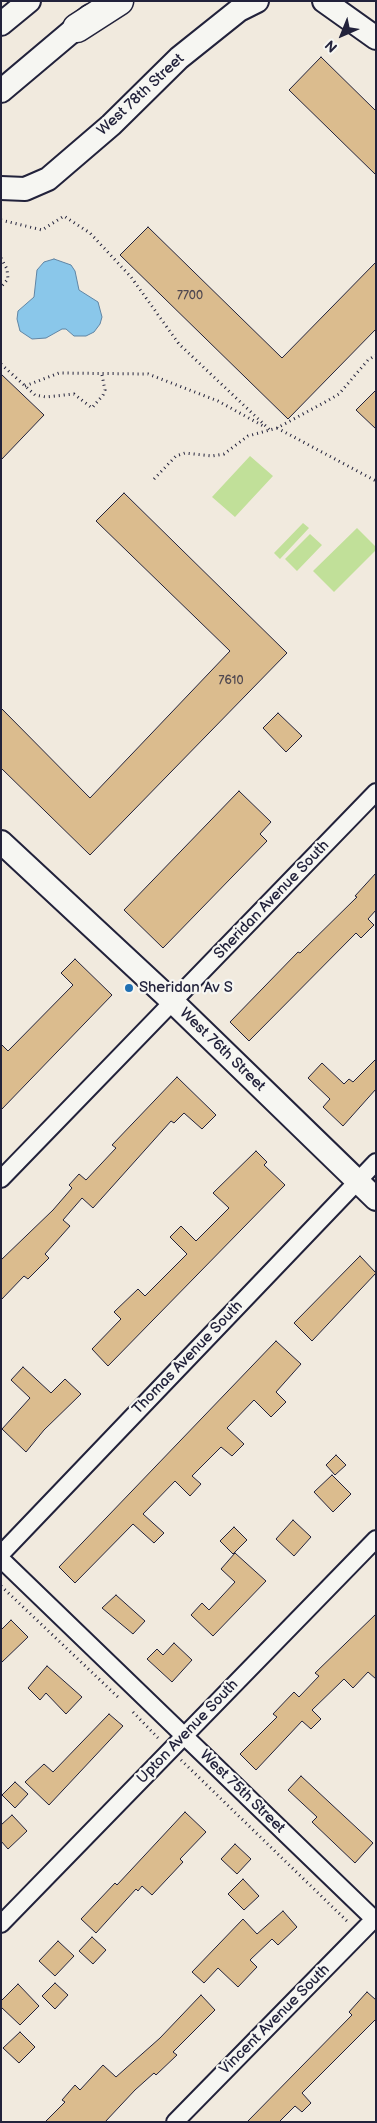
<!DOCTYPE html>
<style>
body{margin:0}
#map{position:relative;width:377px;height:2123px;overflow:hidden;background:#f1eade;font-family:"Balsamiq Sans",sans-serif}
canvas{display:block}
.frame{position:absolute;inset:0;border:2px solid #22223b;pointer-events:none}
.north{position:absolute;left:317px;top:10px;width:50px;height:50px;-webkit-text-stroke:4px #f6f6f2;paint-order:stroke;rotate:224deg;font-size:14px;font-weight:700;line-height:20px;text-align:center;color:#22223b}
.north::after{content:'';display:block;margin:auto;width:18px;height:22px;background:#22223b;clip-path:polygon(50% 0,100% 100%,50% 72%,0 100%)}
</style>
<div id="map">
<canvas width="377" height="2123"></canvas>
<div class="frame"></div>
<div class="north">N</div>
</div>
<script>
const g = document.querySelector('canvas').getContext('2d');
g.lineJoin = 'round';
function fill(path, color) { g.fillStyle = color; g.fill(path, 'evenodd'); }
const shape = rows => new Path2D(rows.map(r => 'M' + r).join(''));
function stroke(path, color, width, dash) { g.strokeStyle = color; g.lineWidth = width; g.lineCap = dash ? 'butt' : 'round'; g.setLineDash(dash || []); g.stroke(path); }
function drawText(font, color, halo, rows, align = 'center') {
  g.font = font + ' "Balsamiq Sans",sans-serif'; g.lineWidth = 4.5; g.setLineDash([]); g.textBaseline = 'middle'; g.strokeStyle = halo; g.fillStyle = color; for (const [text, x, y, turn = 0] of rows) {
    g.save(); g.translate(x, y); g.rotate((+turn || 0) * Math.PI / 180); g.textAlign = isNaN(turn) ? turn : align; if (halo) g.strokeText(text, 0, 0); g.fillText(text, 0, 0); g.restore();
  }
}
fill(shape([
 [250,456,273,476,235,517,212,497],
 [303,523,309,528,280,559,274,553],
 [357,528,376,547,376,550,334,592,313,571],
 [310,534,322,545,297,571,285,559]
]), '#c1e099');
const water = shape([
 [54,259,71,265,75,271,79,290,98,302,102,317,100,324,94,332,86,336,74,336,66,329,62,329,46,338,32,339,20,331,17,319,18,311,34,297,37,270,44,262,54,259]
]);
fill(water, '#8ac7ea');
stroke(water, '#6085a4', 1);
const building = shape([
 [321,57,376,111,376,175,289,90,321,57],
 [148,227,282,358,376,262,376,329,288,419,120,255,148,227],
 [1,374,44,415,1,460,1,374],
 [376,390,376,429,356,410,376,390],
 [124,493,287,653,90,855,1,768,1,708,90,798,230,651,96,521,124,493],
 [278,713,302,736,286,752,263,728,278,713],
 [239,791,271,822,260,834,267,841,163,948,124,910,239,791],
 [376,873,376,910,368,919,374,925,361,938,356,933,249,1041,230,1022,298,952,300,953,357,897,355,896,376,873],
 [75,959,112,995,1,1110,1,1044,8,1051,73,985,61,973,75,959],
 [376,1059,376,1089,343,1126,323,1107,330,1099,308,1078,322,1063,344,1084,349,1079,353,1082,376,1059],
 [177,1077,216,1115,202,1129,184,1113,174,1123,171,1121,93,1208,82,1198,63,1220,70,1226,45,1254,49,1258,28,1279,24,1276,1,1300,1,1260,53,1210,72,1188,69,1185,79,1174,86,1180,116,1148,112,1145,177,1077],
 [256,1151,267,1162,264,1165,285,1185,108,1366,92,1349,121,1319,114,1312,138,1289,145,1296,187,1254,170,1237,181,1226,196,1241,229,1208,213,1193,256,1151],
 [360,1256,376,1273,312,1341,294,1323,360,1256],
 [276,1341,301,1364,276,1392,286,1402,271,1417,254,1400,227,1428,244,1444,232,1456,221,1447,192,1476,201,1484,190,1496,175,1481,143,1514,164,1533,154,1543,133,1524,75,1583,59,1567,276,1341],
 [23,1367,51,1393,65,1379,81,1394,44,1430,26,1452,2,1429,30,1398,11,1380,23,1367],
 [336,1455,346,1465,335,1475,326,1465,336,1455],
 [332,1475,351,1494,333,1512,314,1492,332,1475],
 [293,1520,311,1537,294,1556,276,1539,293,1520],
 [234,1527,247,1540,233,1554,220,1541,234,1527],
 [235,1553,266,1581,213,1636,191,1615,202,1603,209,1610,235,1582,221,1569,235,1553],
 [116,1595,145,1621,133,1634,102,1608,116,1595],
 [376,1614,376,1679,368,1672,353,1688,344,1679,312,1710,321,1719,311,1729,302,1721,256,1770,240,1754,277,1717,273,1714,294,1692,299,1697,319,1676,315,1673,376,1614],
 [11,1620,28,1637,1,1663,1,1630,11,1620],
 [174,1643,192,1660,172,1682,147,1659,157,1649,163,1655,174,1643],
 [47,1666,82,1697,66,1714,46,1693,40,1700,28,1688,47,1666],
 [109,1714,123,1726,49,1805,25,1782,44,1764,53,1772,109,1714],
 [301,1776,373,1843,355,1863,312,1822,317,1817,288,1790,301,1776],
 [15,1782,28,1794,15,1808,2,1795,15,1782],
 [185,1812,206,1832,180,1859,183,1862,152,1895,142,1886,138,1891,136,1889,96,1933,81,1919,115,1883,117,1885,185,1812],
 [12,1815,27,1831,8,1849,1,1841,1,1825,12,1815],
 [235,1844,251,1859,237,1874,221,1859,235,1844],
 [243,1879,259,1896,244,1910,228,1894,243,1879],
 [283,1911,297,1927,278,1945,272,1939,250,1960,257,1967,238,1987,218,1968,204,1983,192,1972,243,1919,257,1934,283,1911],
 [92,1937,106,1950,93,1964,79,1951,92,1937],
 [58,1941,74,1956,55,1976,39,1961,58,1941],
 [55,1983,68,1995,55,2009,42,1996,55,1983],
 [18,1984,39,2006,20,2025,1,2007,1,2001,18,1984],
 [367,1992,376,2000,376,2019,302,2093,311,2103,302,2112,295,2106,279,2122,247,2122,352,2015,349,2012,367,1992],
 [201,1995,215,2010,173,2052,177,2055,156,2075,154,2073,135,2090,105,2122,45,2122,65,2102,62,2100,75,2085,80,2090,103,2065,116,2077,160,2038,201,1995],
 [20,2032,35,2047,19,2063,3,2048,20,2032]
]);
fill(building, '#dbbc8e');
stroke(building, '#22223b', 1);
const street = shape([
 [1,1179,376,792],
 [1,1554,376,1162],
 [1,1559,376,1921],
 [1,1924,376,1539],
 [175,2122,376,1917]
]);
const secondary = shape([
 [324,1,376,38],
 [1,24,29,1],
 [1,91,90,16],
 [1,188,25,189,48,179,111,125,179,58,239,10,257,1],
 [1,842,173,1002,376,1199]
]);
const highway = shape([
 [77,28,119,1]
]);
stroke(street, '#22223b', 20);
stroke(secondary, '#22223b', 26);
stroke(highway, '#22223b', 31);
stroke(shape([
 [1,220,42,230,64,216,90,233,131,277,179,344,270,430],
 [1,258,7,269,8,279,1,287],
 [1,364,35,395,46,397,74,394,92,408,103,395,105,390,102,375],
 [25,386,59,373,148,374,218,401,265,427],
 [277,428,376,481],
 [154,479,176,456,185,453,212,456,224,454,248,436,277,428,327,401,339,394,368,360,376,355],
 [1,1586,120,1699],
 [133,1712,160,1740],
 [181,1760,349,1923]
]), '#22223b', 3, [1, 4]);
stroke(street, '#f6f6f2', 16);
stroke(secondary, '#f6f6f2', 22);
stroke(highway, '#f6f6f2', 28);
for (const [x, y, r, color] of [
 [129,988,5,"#1f6fb2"]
]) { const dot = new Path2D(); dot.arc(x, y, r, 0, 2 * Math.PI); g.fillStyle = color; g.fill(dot); stroke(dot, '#f6f6f2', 2); }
drawText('12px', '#504850', null, [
 ["7700",190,296],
 ["7610",231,681]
]);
drawText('15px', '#22223b', '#f6f6f2', [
 ["West 78th Street",141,95,-43],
 ["Sheridan Avenue South",272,900,-46],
 ["West 76th Street",222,1050,44],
 ["Thomas Avenue South",188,1358,-46],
 ["Upton Avenue South",188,1732,-46],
 ["West 75th Street",242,1792,44],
 ["Vincent Avenue South",275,2020,-45]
]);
drawText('15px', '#22223b', '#f6f6f2', [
 ["Sheridan Av S",139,988]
], 'left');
</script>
